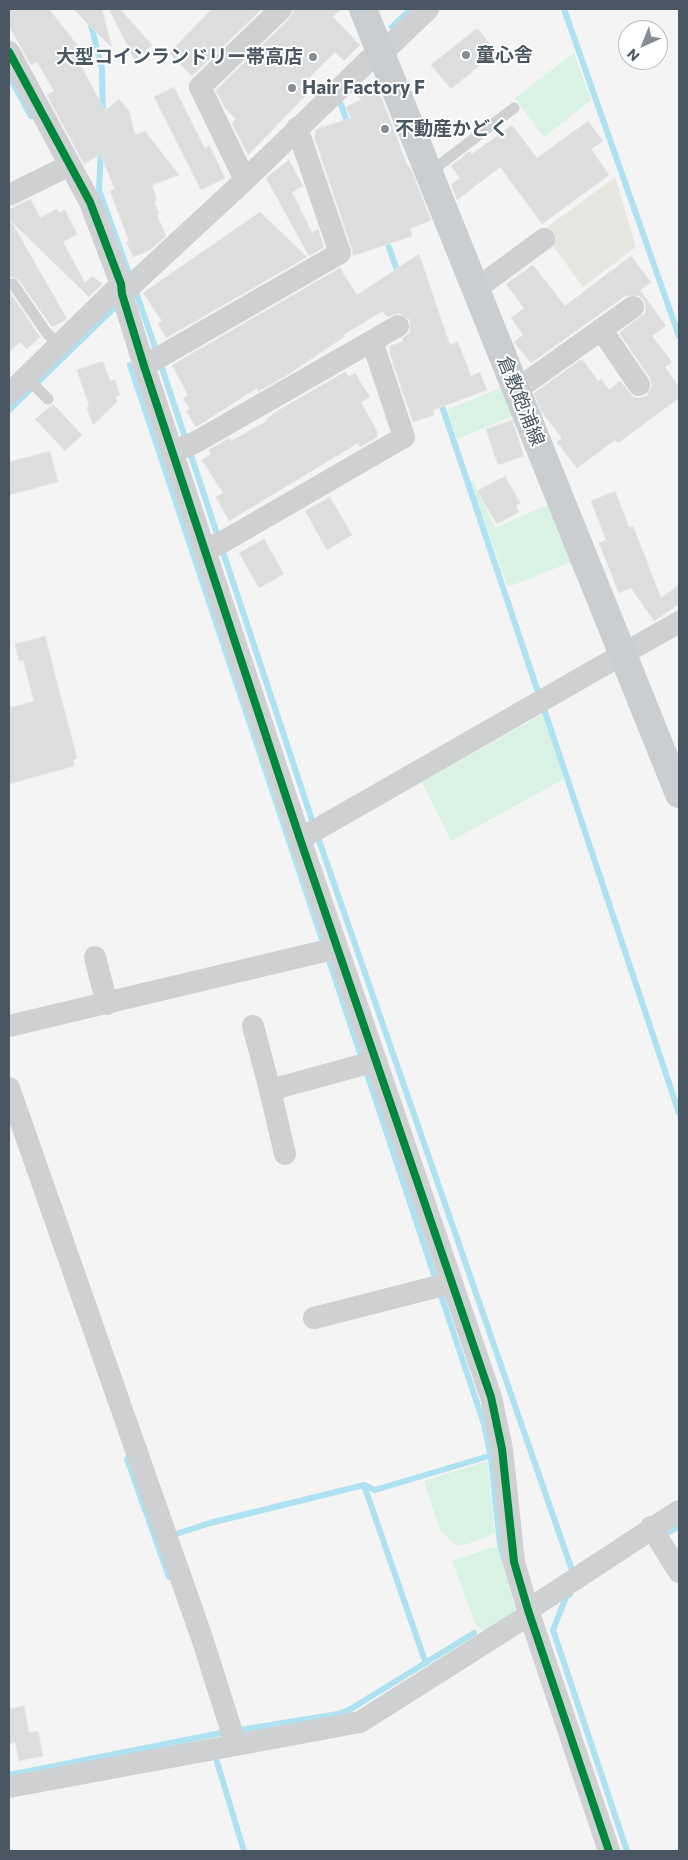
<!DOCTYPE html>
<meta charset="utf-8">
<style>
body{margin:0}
#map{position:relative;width:688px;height:1860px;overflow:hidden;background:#f4f4f4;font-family:Commissioner,sans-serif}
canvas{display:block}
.frame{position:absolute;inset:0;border:10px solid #4a5661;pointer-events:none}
.north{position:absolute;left:618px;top:20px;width:50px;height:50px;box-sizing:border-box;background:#fff;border:1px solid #b7bbc0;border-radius:50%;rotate:224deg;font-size:14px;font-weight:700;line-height:20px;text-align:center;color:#4a5661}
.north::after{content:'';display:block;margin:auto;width:18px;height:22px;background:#868d94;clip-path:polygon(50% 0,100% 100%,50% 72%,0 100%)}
</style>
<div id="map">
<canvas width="688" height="1860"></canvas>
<div class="frame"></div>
<div class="north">N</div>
</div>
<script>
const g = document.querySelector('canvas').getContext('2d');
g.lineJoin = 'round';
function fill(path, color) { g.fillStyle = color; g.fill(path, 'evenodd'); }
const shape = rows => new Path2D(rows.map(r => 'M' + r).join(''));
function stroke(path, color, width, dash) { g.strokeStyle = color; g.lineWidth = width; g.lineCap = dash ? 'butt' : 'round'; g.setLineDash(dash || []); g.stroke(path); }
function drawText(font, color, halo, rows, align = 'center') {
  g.font = font + ' Commissioner,"Noto Sans JP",sans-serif'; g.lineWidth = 4; g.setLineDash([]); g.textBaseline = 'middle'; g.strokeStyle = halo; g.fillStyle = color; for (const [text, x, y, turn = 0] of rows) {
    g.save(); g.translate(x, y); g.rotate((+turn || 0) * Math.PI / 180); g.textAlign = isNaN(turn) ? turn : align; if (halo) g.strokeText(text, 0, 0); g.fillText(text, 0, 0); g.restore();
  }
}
fill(shape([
 [574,53,591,100,544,137,515,98],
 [505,386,515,415,457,439,447,410],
 [473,481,495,528,552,503,574,561,508,587,470,482],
 [543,714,564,779,451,841,422,782],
 [487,1461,495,1533,471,1543,456,1546,440,1530,424,1481],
 [493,1547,501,1550,515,1608,514,1612,484,1631,476,1625,452,1561]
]), '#d9f2e3');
fill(shape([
 [615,177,636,247,583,287,542,231]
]), '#e7e6e1');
stroke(shape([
 [87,9,102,69,103,115],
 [564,9,679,336],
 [392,27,411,9],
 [9,76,31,116],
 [340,102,349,127],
 [101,148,99,190,131,279],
 [385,236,399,276],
 [135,289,157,353],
 [160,362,313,823,574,1576],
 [130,365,484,1424,491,1458,500,1545,504,1559],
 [440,400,539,695],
 [9,410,113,309],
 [543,706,679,1113],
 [127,1459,169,1577],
 [364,1485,425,1661],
 [176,1534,210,1523,364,1485,375,1490,489,1456],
 [661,1537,679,1526],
 [570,1594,566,1597,553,1630,627,1851],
 [214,1752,244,1851],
 [9,1775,221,1733,338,1714,349,1710,474,1633]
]), '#aee2f0', 6);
const building = shape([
 [9,9,49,9,89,60,80,64,105,111,119,99,129,111,135,135,145,131,179,175,152,185,157,200,154,201,159,214,157,215,166,236,150,250,133,257,126,242,129,241,110,191,115,189,100,154,84,164,47,95,54,91,37,62,31,65,9,26,9,9],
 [73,9,102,9,112,48,73,9],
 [109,9,120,9,152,45,135,61,109,9],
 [212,9,262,9,192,76,169,53,212,9],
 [294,9,341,9,333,17,360,45,344,61,335,52,300,87,307,94,248,155,232,123,236,119,225,108,216,90,290,18,294,9],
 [477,28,496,52,451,89,431,65,477,28],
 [376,84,408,167,410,167,431,220,410,229,412,236,353,256,352,249,314,136,316,136,315,131,317,129,351,118,346,107,361,100,357,91,376,84],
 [174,87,205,149,209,145,225,178,201,190,154,97,174,87],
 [588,121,603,141,591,149,609,175,542,224,500,167,457,200,451,185,460,178,451,166,470,151,472,154,512,125,537,158,588,121],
 [289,160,303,186,292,192,312,233,318,229,324,247,309,256,266,178,289,160],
 [31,199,40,218,57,209,59,213,65,210,77,234,63,242,85,283,93,276,102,284,89,297,11,221,67,319,52,327,19,280,13,277,9,278,9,209,31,199],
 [260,212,307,257,166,338,158,324,162,321,143,293,260,212],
 [419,254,450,345,458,342,471,376,480,372,487,390,433,410,434,415,413,422,390,354,390,346,404,341,402,339,410,332,410,320,399,313,387,317,383,311,343,335,344,337,284,377,259,391,257,388,196,427,186,411,190,409,183,399,188,395,172,365,340,268,357,295,419,254],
 [631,256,651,282,640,290,666,326,652,336,672,362,665,367,679,387,679,398,618,443,615,440,577,468,557,442,562,438,541,411,534,393,582,359,598,381,601,379,609,390,620,381,633,397,639,398,647,396,652,385,650,378,619,333,645,313,646,306,644,300,638,295,625,296,531,363,514,342,523,335,511,318,524,308,506,284,533,265,565,306,631,256],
 [9,291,40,337,27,349,20,342,9,352,9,291],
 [103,361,110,381,115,380,120,395,116,396,117,402,93,425,87,408,89,405,77,370,103,361],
 [345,372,349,377,355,373,370,397,361,402,377,431,377,437,360,447,358,443,229,521,216,497,223,493,202,460,211,454,209,450,229,438,231,441,267,421,266,419,273,415,272,414,345,372],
 [53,404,82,435,65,451,35,419,53,404],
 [512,420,524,456,498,465,486,429,512,420],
 [50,451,58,482,9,495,9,462,50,451],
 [505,476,520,503,516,506,519,512,497,524,477,491,505,476],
 [615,491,629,527,633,526,661,598,679,585,679,604,654,621,631,588,619,593,599,543,606,540,591,501,615,491],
 [330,497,352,535,327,550,305,511,330,497],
 [264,539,284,574,259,588,239,553,264,539],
 [45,636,77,758,73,760,74,766,9,784,9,708,34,701,23,660,19,661,15,644,45,636],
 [24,1706,29,1733,38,1731,43,1756,19,1761,15,1742,9,1744,9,1709,24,1706]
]);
fill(building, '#ddddde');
stroke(building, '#e5e6e7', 1);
stroke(shape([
 [429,173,514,108],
 [13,284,46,332,59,346],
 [26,377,48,399]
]), '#ced0d2', 11);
stroke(shape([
 [9,52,90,202,121,284,122,294,144,366,300,839,491,1397,502,1449,514,1562,528,1610,609,1851],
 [245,180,200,87,281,9],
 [9,195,70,165],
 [476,289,544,239],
 [122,294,245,180,370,59,381,54,428,9],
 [601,329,639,385],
 [144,366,340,253,297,128],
 [516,390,633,307],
 [9,394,121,284],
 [172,452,196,442,398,326],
 [205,550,226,540,404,437,372,341],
 [300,839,679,622],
 [95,957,107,1004],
 [9,1026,337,948],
 [253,1026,270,1090],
 [9,1088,202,1638,236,1745],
 [285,1154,270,1090,376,1061],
 [314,1318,451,1283],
 [651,1527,679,1572],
 [528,1610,679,1511],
 [9,1787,360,1722,529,1615]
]), '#ced0d2', 22);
stroke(shape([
 [363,9,679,794]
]), '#caced1', 28);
stroke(shape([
 [9,52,90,202,121,284,122,294,144,366,300,839,491,1397,502,1449,514,1562,528,1610,609,1851]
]), '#00873e', 8);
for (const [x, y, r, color] of [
 [466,55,5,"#868d94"],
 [313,57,5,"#868d94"],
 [292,88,5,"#868d94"],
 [385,129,5,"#868d94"]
]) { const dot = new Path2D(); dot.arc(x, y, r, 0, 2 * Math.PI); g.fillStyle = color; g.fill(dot); stroke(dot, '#fff', 2); }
drawText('bold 19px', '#4a5661', '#fff', [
 ["童心舎",476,55],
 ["大型コインランドリー帯高店",303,57,"right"],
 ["Hair Factory F",302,88],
 ["不動産かどく",395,129]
], 'left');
drawText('19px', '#4a5661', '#fff', [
 ["倉敷飽浦線",521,401,68]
]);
</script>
